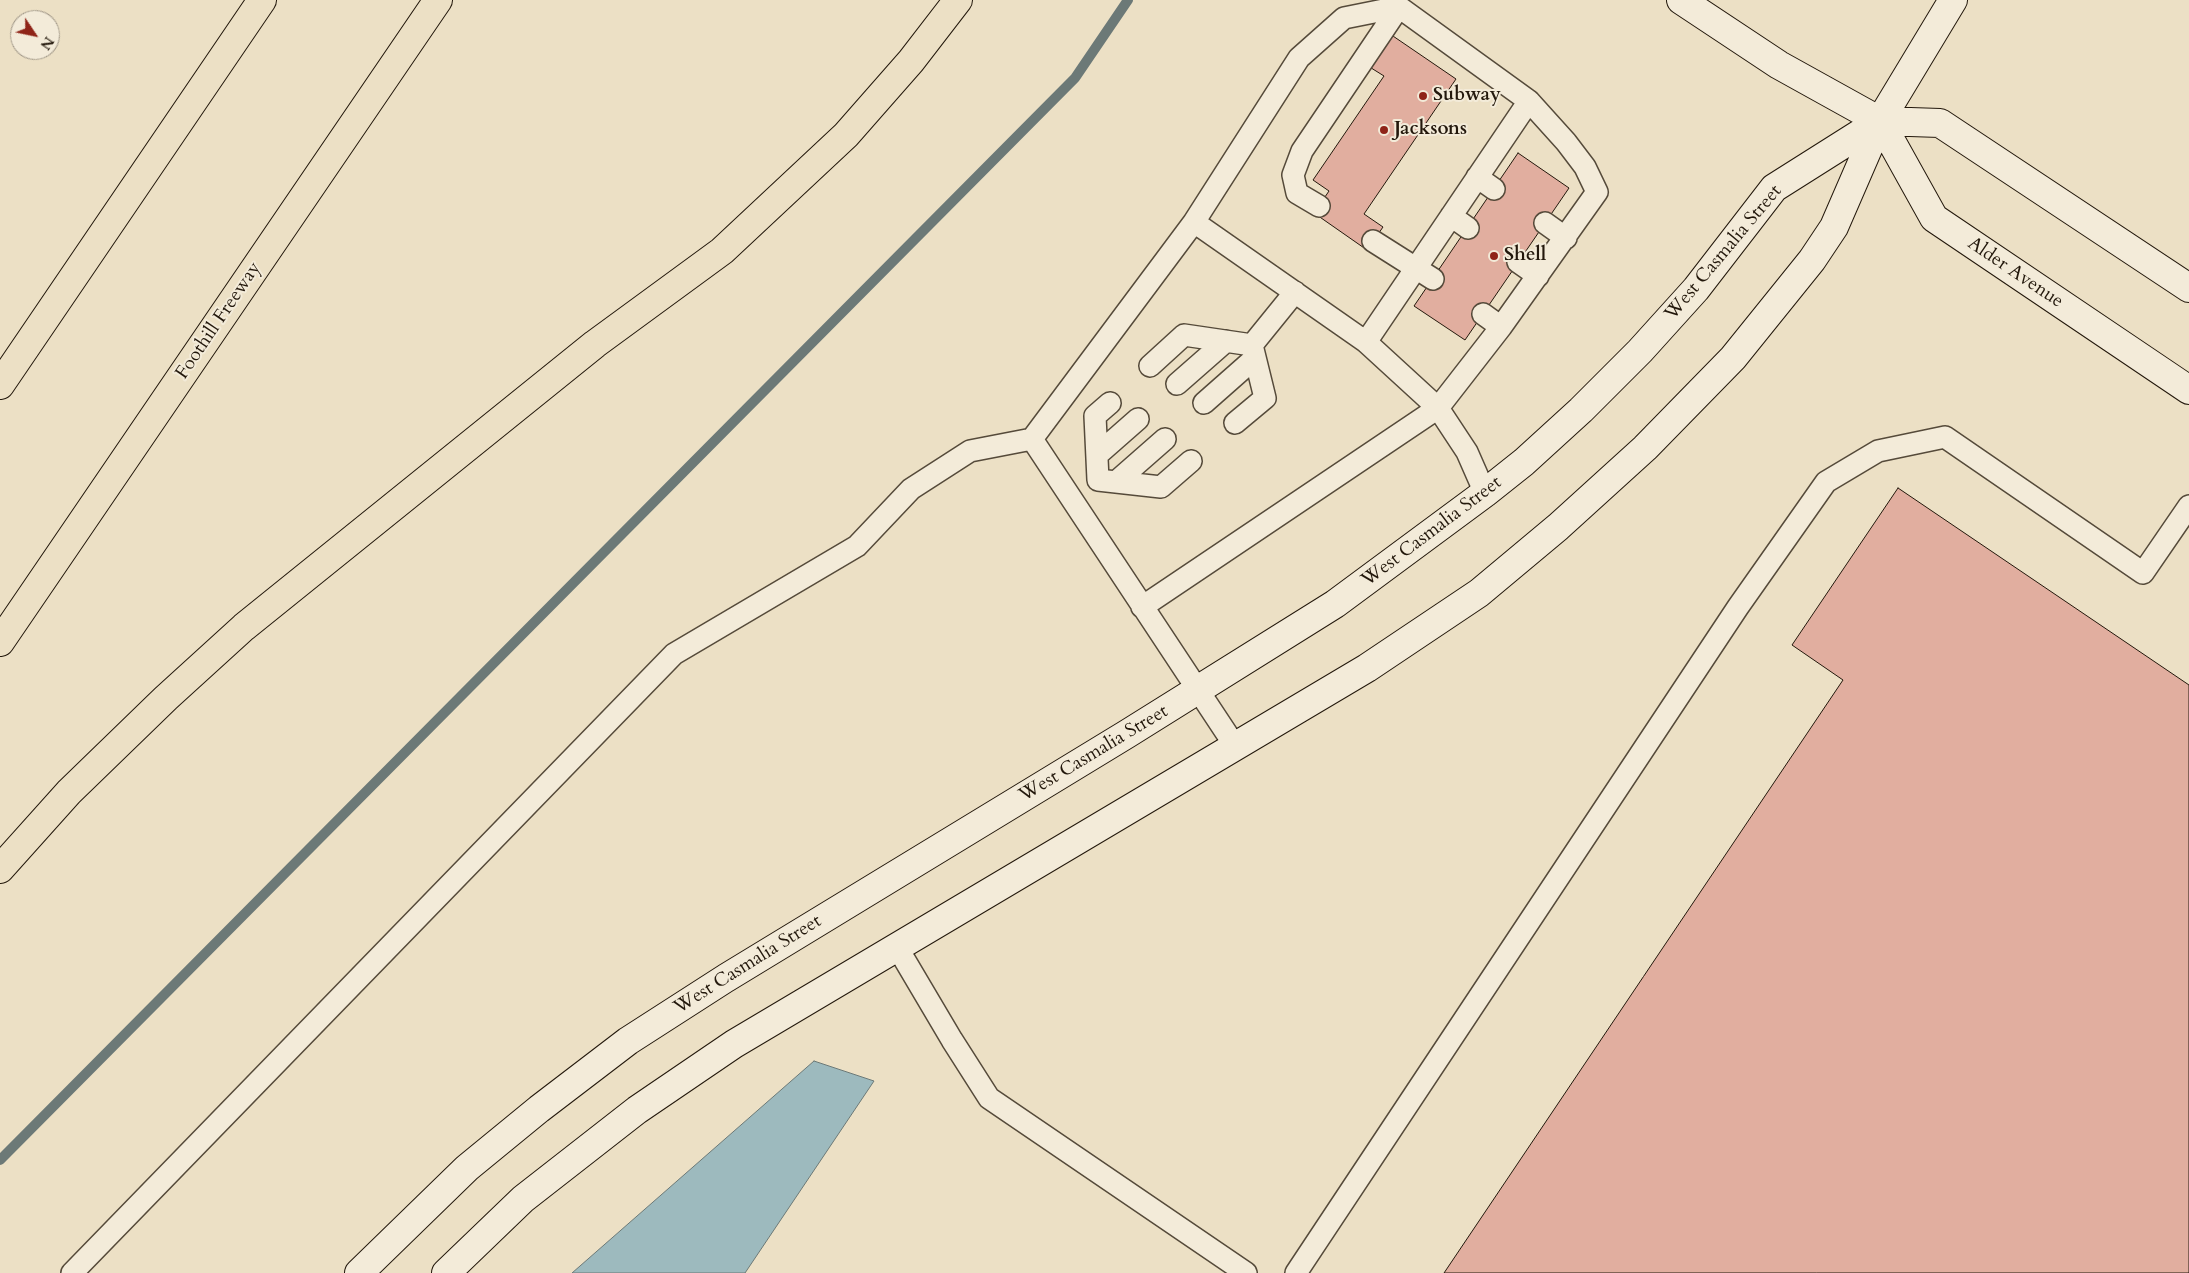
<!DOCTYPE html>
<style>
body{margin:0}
#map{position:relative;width:2189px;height:1273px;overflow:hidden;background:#ece0c5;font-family:Cardo,serif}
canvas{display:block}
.north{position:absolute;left:10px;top:10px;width:50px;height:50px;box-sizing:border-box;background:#f3ebd9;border:1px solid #a09787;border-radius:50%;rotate:124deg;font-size:14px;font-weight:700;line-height:20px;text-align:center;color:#23180c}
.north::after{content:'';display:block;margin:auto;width:18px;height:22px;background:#8f2418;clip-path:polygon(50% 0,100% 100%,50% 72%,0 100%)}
</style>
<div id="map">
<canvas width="2189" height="1273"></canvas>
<div class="north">N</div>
</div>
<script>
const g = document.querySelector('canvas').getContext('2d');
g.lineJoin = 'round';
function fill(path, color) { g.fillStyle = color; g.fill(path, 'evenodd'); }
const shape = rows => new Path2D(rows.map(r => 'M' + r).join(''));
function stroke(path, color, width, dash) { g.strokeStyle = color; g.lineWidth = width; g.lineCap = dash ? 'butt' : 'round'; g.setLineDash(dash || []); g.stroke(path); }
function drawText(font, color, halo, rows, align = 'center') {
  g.font = font + ' Cardo,serif'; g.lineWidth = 4; g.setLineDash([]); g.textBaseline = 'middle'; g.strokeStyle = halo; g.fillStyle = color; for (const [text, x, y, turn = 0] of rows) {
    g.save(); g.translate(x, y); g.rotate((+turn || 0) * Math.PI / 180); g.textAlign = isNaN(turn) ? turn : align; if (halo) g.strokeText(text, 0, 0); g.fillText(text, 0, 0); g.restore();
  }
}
const water = shape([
 [814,1061,874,1081,745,1273,572,1273,814,1061]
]);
fill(water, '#9dbabe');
stroke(water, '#6c7977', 1);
stroke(shape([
 [0,1160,1075,78,1128,0]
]), '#6c7977', 10);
const building = shape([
 [1390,34,1456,79,1364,214,1383,227,1367,250,1314,213,1329,191,1313,180,1384,76,1368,66,1390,34],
 [1518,153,1569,188,1465,340,1414,306,1518,153],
 [1898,488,2189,685,2189,1273,1444,1273,1843,680,1792,645,1898,488]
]);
fill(building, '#e1ae9f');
stroke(building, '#23180c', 1);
const lane = shape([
 [1477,177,1494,189],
 [1319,206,1297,193,1293,175,1302,151,1399,7],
 [1451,216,1468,228],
 [1194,222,1299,58,1344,18,1399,7,1529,101],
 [1545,223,1566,238],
 [1373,241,1433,279],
 [1518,262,1538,276],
 [1483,314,1501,327],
 [1252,345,1295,292],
 [1150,366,1184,335,1252,345,1265,398,1235,423],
 [1177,384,1226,341],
 [1110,403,1095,416,1098,480,1161,487,1191,461],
 [1204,403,1255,358],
 [1032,439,1235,746],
 [1097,455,1138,419],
 [1116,482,1165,439],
 [1142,607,1438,408,1501,327,1597,192,1585,167,1566,142,1529,101,1366,342],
 [897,947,952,1040,989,1098,1246,1273],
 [72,1273,674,654,857,546,911,489,970,451,1032,439,1194,222,1366,342,1438,408,1467,452,1485,493],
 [1296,1273,1738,607,1826,482,1878,451,1945,437,2143,573,2189,506]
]);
const secondary = shape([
 [1681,0,1779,65,1880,121,1940,123,2189,288],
 [1880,121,1934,218,2189,390],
 [359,1273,467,1168,539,1109,628,1041,726,978,1127,734,1335,604,1485,493,1524,462,1581,410,1640,351,1696,289,1774,188,1880,121],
 [446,1273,523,1199,637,1110,734,1044,1367,668,1479,593,1558,527,1645,448,1733,358,1812,260,1834,227,1880,121,1953,0]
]);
const highway = shape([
 [0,385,262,0],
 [0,642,438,0],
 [0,869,69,792,166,698,244,627,595,344,722,251,846,135,911,61,958,0]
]);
stroke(lane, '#554a3a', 24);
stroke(secondary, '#23180c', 30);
stroke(highway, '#23180c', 30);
stroke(lane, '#f3ebd9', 21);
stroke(secondary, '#f3ebd9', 28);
stroke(highway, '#ece0c5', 28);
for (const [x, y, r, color] of [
 [1423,96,5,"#8f2418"],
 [1384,130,5,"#8f2418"],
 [1494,256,5,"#8f2418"]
]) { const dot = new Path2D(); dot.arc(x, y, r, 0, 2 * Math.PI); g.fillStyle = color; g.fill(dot); stroke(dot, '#f3ebd9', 2); }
drawText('bold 19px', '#23180c', '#f3ebd9', [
 ["Subway",1433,96],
 ["Jacksons",1394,130],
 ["Shell",1504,256]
], 'left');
drawText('19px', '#23180c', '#f3ebd9', [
 ["West Casmalia Street",1724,253,-50],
 ["Alder Avenue",2015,273,34],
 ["Foothill Freeway",219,321,-56],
 ["West Casmalia Street",1432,532,-37],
 ["West Casmalia Street",1094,754,-31],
 ["West Casmalia Street",748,965,-32]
]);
</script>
